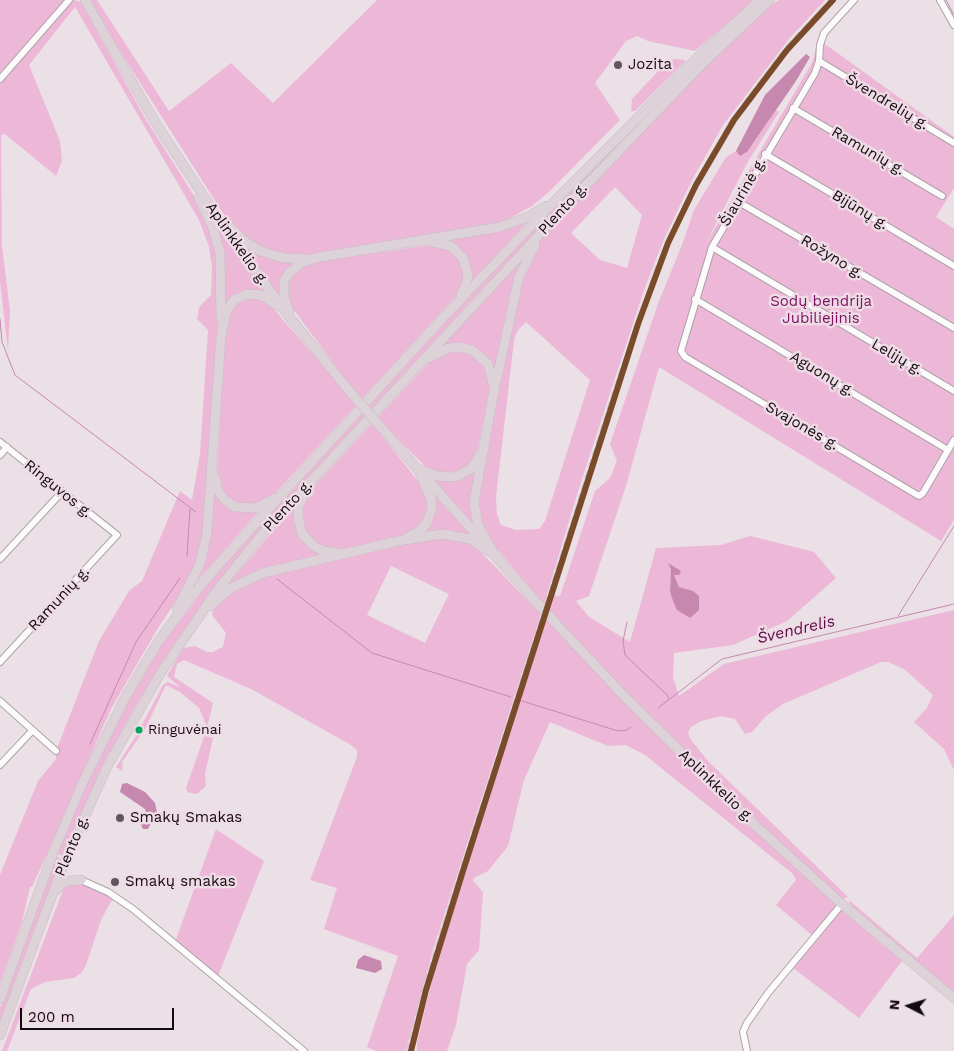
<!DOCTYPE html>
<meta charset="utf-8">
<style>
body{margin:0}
#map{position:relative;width:954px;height:1051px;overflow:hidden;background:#eae0e5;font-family:"Work Sans",sans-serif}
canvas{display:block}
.north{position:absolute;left:884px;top:981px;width:50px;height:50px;-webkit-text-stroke:4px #efdbe6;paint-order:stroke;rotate:275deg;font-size:14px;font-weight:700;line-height:20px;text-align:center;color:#120b0f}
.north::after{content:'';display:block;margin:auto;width:18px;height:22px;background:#120b0f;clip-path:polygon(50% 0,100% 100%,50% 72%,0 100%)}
.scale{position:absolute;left:20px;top:1008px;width:154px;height:22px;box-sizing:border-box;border:2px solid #120b0f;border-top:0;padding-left:6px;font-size:15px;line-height:18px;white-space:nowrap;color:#120b0f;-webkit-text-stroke:4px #efdbe6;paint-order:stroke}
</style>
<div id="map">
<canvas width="954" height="1051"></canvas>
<div class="north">N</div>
<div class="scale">200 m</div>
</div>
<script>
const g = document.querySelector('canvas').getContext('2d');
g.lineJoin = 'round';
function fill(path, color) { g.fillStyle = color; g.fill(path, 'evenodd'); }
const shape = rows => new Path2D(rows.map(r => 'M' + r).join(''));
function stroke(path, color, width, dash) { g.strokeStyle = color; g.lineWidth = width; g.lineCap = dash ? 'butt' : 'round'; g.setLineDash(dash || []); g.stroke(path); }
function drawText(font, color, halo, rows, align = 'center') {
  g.font = font + ' "Work Sans",sans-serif'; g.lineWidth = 5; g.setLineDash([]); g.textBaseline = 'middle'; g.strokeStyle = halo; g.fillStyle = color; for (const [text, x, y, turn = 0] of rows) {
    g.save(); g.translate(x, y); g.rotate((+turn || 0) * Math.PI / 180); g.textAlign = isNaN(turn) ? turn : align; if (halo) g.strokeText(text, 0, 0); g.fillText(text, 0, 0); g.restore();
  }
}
fill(shape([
 [0,0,66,0,0,75],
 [74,0,81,2,145,118,193,194,213,235,220,272,218,335,205,525,197,562,178,598,158,628,111,709,47,854,32,887,30,887,22,922,0,983,0,875,38,781,56,759,56,751,99,641,129,591,142,581,180,491,192,500,200,454,208,330,197,319,199,307,211,295,212,268,209,247,199,220,75,7,29,65,60,141,62,161,56,176,5,134,1,135,2,246,10,311,8,351,0,281,0,84],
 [90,0,97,0,169,111,231,63,273,103,377,0,755,0,695,51,648,41,637,36,626,41,595,83,620,120,550,191,532,206,503,222,503,225,316,255,283,256,252,245,228,221,109,34],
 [779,0,825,0,789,39,723,125,692,180,664,239,644,290,580,485,544,604,493,545,484,531,477,511,495,404,524,271,538,243,674,96,759,14],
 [615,187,642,215,627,268,600,260,571,233],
 [526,322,590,380,545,521,539,529,516,530,501,525,497,515,496,497,514,340,518,330],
 [818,39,954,137,954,188,936,217,954,229,954,520,941,541,659,367,626,486,589,596,576,601,589,617,630,642,656,548,721,545,750,536,814,552,836,578,787,621,733,645,674,653,673,677,679,696,724,664,954,610,954,770,944,749,914,722,927,708,933,695,904,669,888,662,881,662,783,704,766,716,752,732,745,734,735,719,721,716,701,721,691,727,688,733,691,740,708,761,848,897,843,899,754,820,635,702,548,609,553,595,560,596,595,491,610,478,617,461,610,444,659,301,682,245,694,210,726,157,736,151,740,156,747,152,776,110,779,112,746,165,705,245,813,61],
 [671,569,676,583,699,610,695,613,670,591],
 [674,59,685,60,685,62,635,111,631,111,632,99,664,65],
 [690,73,484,287,267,522,182,633,135,707,119,737,64,856,57,854,74,809,117,719,150,660,223,564,523,238,630,128],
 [530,219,468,285,454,244,445,240],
 [214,221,268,295,232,298,224,307,224,257],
 [239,242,298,261,287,269,281,279,279,296],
 [435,244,447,248,459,258,465,276,457,295,273,496,258,505,236,505,224,496,217,475,225,327,227,316,238,300,252,296,267,301,347,394,352,388,290,305,287,298,288,277,308,263],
 [525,254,511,291,496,373,486,356,473,347,440,348],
 [467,350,485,364,491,384,477,453,465,471,442,476,427,468,386,428,381,434,421,485,428,502,425,521,411,533,397,538,344,549,331,550,318,547,301,527,304,497,430,361,445,351],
 [478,466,472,493,471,514,473,526,429,477,441,480],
 [213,489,230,508,242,512,260,510,190,589],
 [431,491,473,537,450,530,421,533,427,528],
 [297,502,295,519,327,555,256,572,225,588],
 [442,536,472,543,541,614,432,953,406,1051,376,1051,367,1047,398,956,324,929,337,888,310,880,357,757,357,750,351,745,253,690,184,660,177,664,174,677,213,703,205,736,213,738,205,774,206,786,197,794,187,792,186,788,204,737,206,724,199,708,180,692,166,685,145,729,122,762,123,771,116,767,136,736,163,685,168,682,181,688,167,676,183,648,195,646,207,652,213,652,223,647,226,633,212,615,213,607,218,601,252,578],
 [391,566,449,594,425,643,367,615],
 [545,618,663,741,740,816,838,906,902,961,859,1018,789,965,813,936,776,905,796,880,793,874,645,755,626,745,608,746,550,722,524,780,508,846,488,871,474,878,473,881,483,892,479,950,467,964,456,1025,447,1051,417,1051,417,1042,436,965],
 [216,829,264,861,218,976,175,942],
 [56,856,62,859,0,1025,0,1008],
 [80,883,116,900,111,901,101,920,86,965,82,972,74,978,45,982,31,989,7,1051,2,1051,63,890,71,884],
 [849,900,917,958,954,915,954,993,851,906]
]), '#edb7d8');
fill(shape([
 [806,54,810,57,796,81,747,152,740,156,736,151,765,95],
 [668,563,681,571,679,575,674,575,679,587,693,591,699,596,699,610,690,618,677,610,673,601,670,591,671,569],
 [127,783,145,792,155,803,157,812,148,829,143,829,141,825,146,813,145,809,120,792,122,784],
 [364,955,381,961,382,969,375,973,356,968,358,960]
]), '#c788b0');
stroke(shape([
 [946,0,954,15],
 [0,319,2,342,15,375,196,512],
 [187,556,190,509],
 [277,579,372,653,511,697],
 [898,616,954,526],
 [627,622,623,641,625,655,667,695,669,699],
 [522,701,618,731,627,730,631,727],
 [658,708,722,659,954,604],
 [90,744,136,642,180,578]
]), '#c788b0', 1);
const minor = shape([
 [854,0,824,33,820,45,819,61,815,73,712,247,681,351,685,357,919,496,923,493,954,440],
 [940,0,954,25],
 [819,61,954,143],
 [0,79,69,0],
 [793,108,942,196],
 [765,154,954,266],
 [737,201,954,328],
 [712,247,954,391],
 [695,299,948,450],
 [0,442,117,535,0,662],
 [0,455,7,447],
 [0,559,62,492],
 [0,701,56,751],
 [0,765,32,731],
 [81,880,108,892,133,909,304,1051],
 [747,1051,743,1032,747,1023,768,993,842,904]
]);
const highway = shape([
 [85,0,155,122,227,232,287,314,346,387],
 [199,198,213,228,220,253,221,319],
 [226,223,243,240,260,251,284,258,307,259],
 [433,242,451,246,463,258,468,276,464,289,461,294],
 [289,311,284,298,284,281,289,273,301,263,315,258,500,227,525,218,546,206],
 [428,358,449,348,459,347,472,350,488,364,493,384],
 [387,434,419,471,431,499,432,508,427,523,421,530,408,537],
 [417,468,436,476,456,477,471,469,479,456],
 [215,476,218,491,225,500,235,507,257,508,275,498],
 [426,478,484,543],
 [306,490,299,505,298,516,302,534,315,547,323,551,338,553],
 [494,554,478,525,474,502,493,396,519,277,535,245],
 [210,606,231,588,263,573,398,541,442,534,470,539,492,553,531,596],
 [177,609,200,564,207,533,221,337,226,312,234,300,248,294,261,295,278,306],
 [561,629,625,697,756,826,843,905,954,998],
 [56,890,66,881,81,880],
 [0,999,53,853,82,784,126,696,158,642,187,602,219,564,437,324,555,201,698,57,760,0],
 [0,1035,66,858,108,765,160,674,218,589,263,533,553,220,703,63,770,0]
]);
stroke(minor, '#aca4a8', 8);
stroke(highway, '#c4bec1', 10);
stroke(minor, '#fcfafb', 6);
stroke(highway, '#ddd2d8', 9);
stroke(shape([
 [407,1051,422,989,611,397,656,266,694,183,732,118,785,47,829,0]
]), '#c9c6c8', 1, [8, 4]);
const highwayBridge = shape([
 [346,387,387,434],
 [531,596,561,629]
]);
stroke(highwayBridge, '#c4bec1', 10, []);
stroke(highwayBridge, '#ddd2d8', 9);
stroke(shape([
 [411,1051,426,990,462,874,638,324,668,243,696,185,734,120,787,50,833,0]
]), '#7a4b2a', 6);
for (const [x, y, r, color] of [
 [618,65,5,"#5e565a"],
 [139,730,4.5,"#00a651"],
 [120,818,5,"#5e565a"],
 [115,882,5,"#5e565a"]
]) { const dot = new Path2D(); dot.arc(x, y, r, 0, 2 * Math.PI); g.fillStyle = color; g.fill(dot); stroke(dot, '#efdbe6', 2); }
drawText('14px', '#120b0f', '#efdbe6', [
 ["Ringuvėnai",148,730]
], 'left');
drawText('15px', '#120b0f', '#efdbe6', [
 ["Jozita",628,65],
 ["Smakų Smakas",130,818],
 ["Smakų smakas",125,882]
], 'left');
drawText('15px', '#120b0f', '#efdbe6', [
 ["Švendrelių g.",887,102,31],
 ["Ramunių g.",868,151,30],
 ["Šiaurinė g.",743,192,-60],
 ["Plento g.",563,209,-47],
 ["Bijūnų g.",860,210,31],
 ["Aplinkkelio g.",237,244,55],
 ["Rožyno g.",832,257,31],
 ["Lelijų g.",897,357,30],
 ["Aguonų g.",822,374,31],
 ["Svajonės g.",802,426,30],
 ["Ringuvos g.",58,489,39],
 ["Plento g.",288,506,-47],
 ["Ramunių g.",59,599,-47],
 ["Aplinkkelio g.",716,786,44],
 ["Plento g.",72,846,-67]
]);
drawText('15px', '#7c125f', '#efdbe6', [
 ["Sodų bendrija",821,302],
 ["Jubiliejinis",821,319]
]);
drawText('italic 16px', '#590943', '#efdbe6', [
 ["Švendrelis",796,630,-13]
]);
</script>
